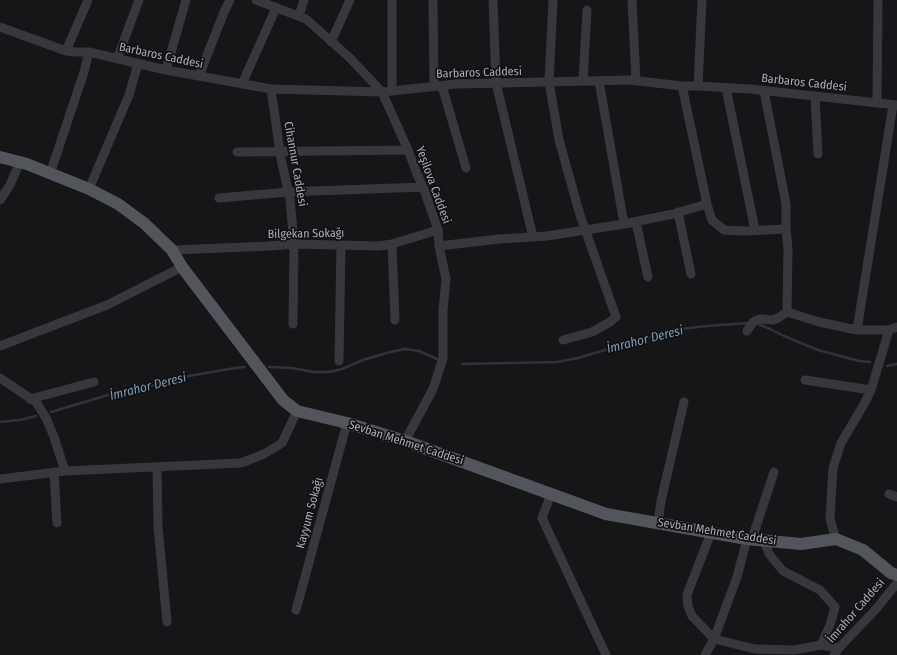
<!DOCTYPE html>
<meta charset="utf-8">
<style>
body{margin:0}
canvas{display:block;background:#161618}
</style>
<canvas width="897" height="655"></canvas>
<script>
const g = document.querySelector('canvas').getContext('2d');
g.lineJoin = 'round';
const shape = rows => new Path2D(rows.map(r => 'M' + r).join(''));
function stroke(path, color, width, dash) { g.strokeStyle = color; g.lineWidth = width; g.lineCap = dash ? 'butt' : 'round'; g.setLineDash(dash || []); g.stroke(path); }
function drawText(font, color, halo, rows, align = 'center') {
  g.font = font + ' "Fira Sans Condensed",sans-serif'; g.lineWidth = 3.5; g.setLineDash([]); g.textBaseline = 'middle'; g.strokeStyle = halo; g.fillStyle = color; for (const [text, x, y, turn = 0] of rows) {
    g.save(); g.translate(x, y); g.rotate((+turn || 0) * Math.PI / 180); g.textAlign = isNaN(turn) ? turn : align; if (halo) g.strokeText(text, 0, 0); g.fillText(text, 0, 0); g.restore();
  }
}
stroke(shape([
 [758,324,770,329,784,336,818,350,859,361,870,362],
 [462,364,557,362,578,358,673,330,707,326,749,323],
 [887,366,897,364],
 [269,367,292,368,314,372,329,372,342,369,363,360,390,352,405,349,419,351,437,359],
 [51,412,108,395,143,388,183,377,235,368,245,367],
 [0,422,20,420,36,416]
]), '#2c353c', 2.5);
stroke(shape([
 [256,0,306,19,349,57,382,92,408,150,417,174,423,187,438,230,439,246,446,279,443,310,443,358,433,389,405,441],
 [433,0,434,86],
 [493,0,496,83,533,237],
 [553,0,549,82,559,140,580,215,616,317,610,322,592,332,563,340],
 [632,0,636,81],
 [299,16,304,0],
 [0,27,66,51,76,52,89,52,166,70,271,89,382,92,457,84,630,80,682,86,698,86,750,89,897,105],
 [331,42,350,0],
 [66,51,88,0],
 [117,59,139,0],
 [166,70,186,0],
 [199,76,224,12,230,0],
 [583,81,587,10],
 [599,81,624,224],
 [242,84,276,8],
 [442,86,466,168],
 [698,86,702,0],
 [726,88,755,230],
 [271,89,281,159,290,199,294,244,293,324],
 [392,91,392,0],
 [764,91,786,204,786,229,788,249,787,312,819,322,857,330,889,330,897,327],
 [815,96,818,154],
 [877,103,878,0],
 [237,152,408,150],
 [50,174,84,72,89,52],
 [89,189,129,95,138,64],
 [219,198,288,192,423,187],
 [0,200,10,185,20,162],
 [707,204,712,220,724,230,745,231,786,229],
 [678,212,691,274],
 [636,222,648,277],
 [392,244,395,320],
 [439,246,499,239,547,236,624,224,673,214,707,204,682,86],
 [172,250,269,246,294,244,379,246,392,244,438,230],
 [857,330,893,105],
 [747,331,753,322,755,321,760,319,773,320,778,318,787,312],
 [0,346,107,305,182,267],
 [339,361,341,245],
 [0,378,36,402,46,418,54,437,65,471],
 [805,380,871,390],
 [30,399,94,382],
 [157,467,158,526,167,622],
 [54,472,57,523],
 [0,479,65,471,241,463,264,454,282,443,297,411],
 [551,494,542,518,606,655],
 [889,494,897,497],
 [658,523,661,501,684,402],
 [711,533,688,592,687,596,688,606,692,616,714,639,755,649,794,650,821,645,839,648],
 [752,539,774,472],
 [836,539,830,519,833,468,841,443,863,406,871,390,889,330],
 [764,540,769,554,783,571,820,590,835,607,830,625,821,645],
 [296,610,347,423],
 [705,655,714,639,737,577,747,539],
 [834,655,839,648,876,609,897,583]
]), '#37383d', 9);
stroke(shape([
 [0,157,27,164,89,189,118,204,144,223,172,250,182,267,283,400,297,411,347,423,405,441,606,514,747,539,801,544,836,539,863,550,891,573,897,575]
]), '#53555c', 12);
drawText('12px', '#a8adb8', '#111113', [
 ["Barbaros Caddesi",161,56,12],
 ["Barbaros Caddesi",479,73,-2],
 ["Barbaros Caddesi",804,83,6],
 ["Cihannur Caddesi",295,164,80],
 ["Yeşilova Caddesi",433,185,70],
 ["Bilgekan Sokağı",306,234,-1],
 ["Sevban Mehmet Caddesi",406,443,18],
 ["Kayyum Sokağı",310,513,-75],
 ["Sevban Mehmet Caddesi",717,532,9],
 ["İmrahor Caddesi",856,611,-49]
]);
drawText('italic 13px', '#7f9bb3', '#111113', [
 ["İmrahor Deresi",645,340,-14],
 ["İmrahor Deresi",148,387,-14]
]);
</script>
